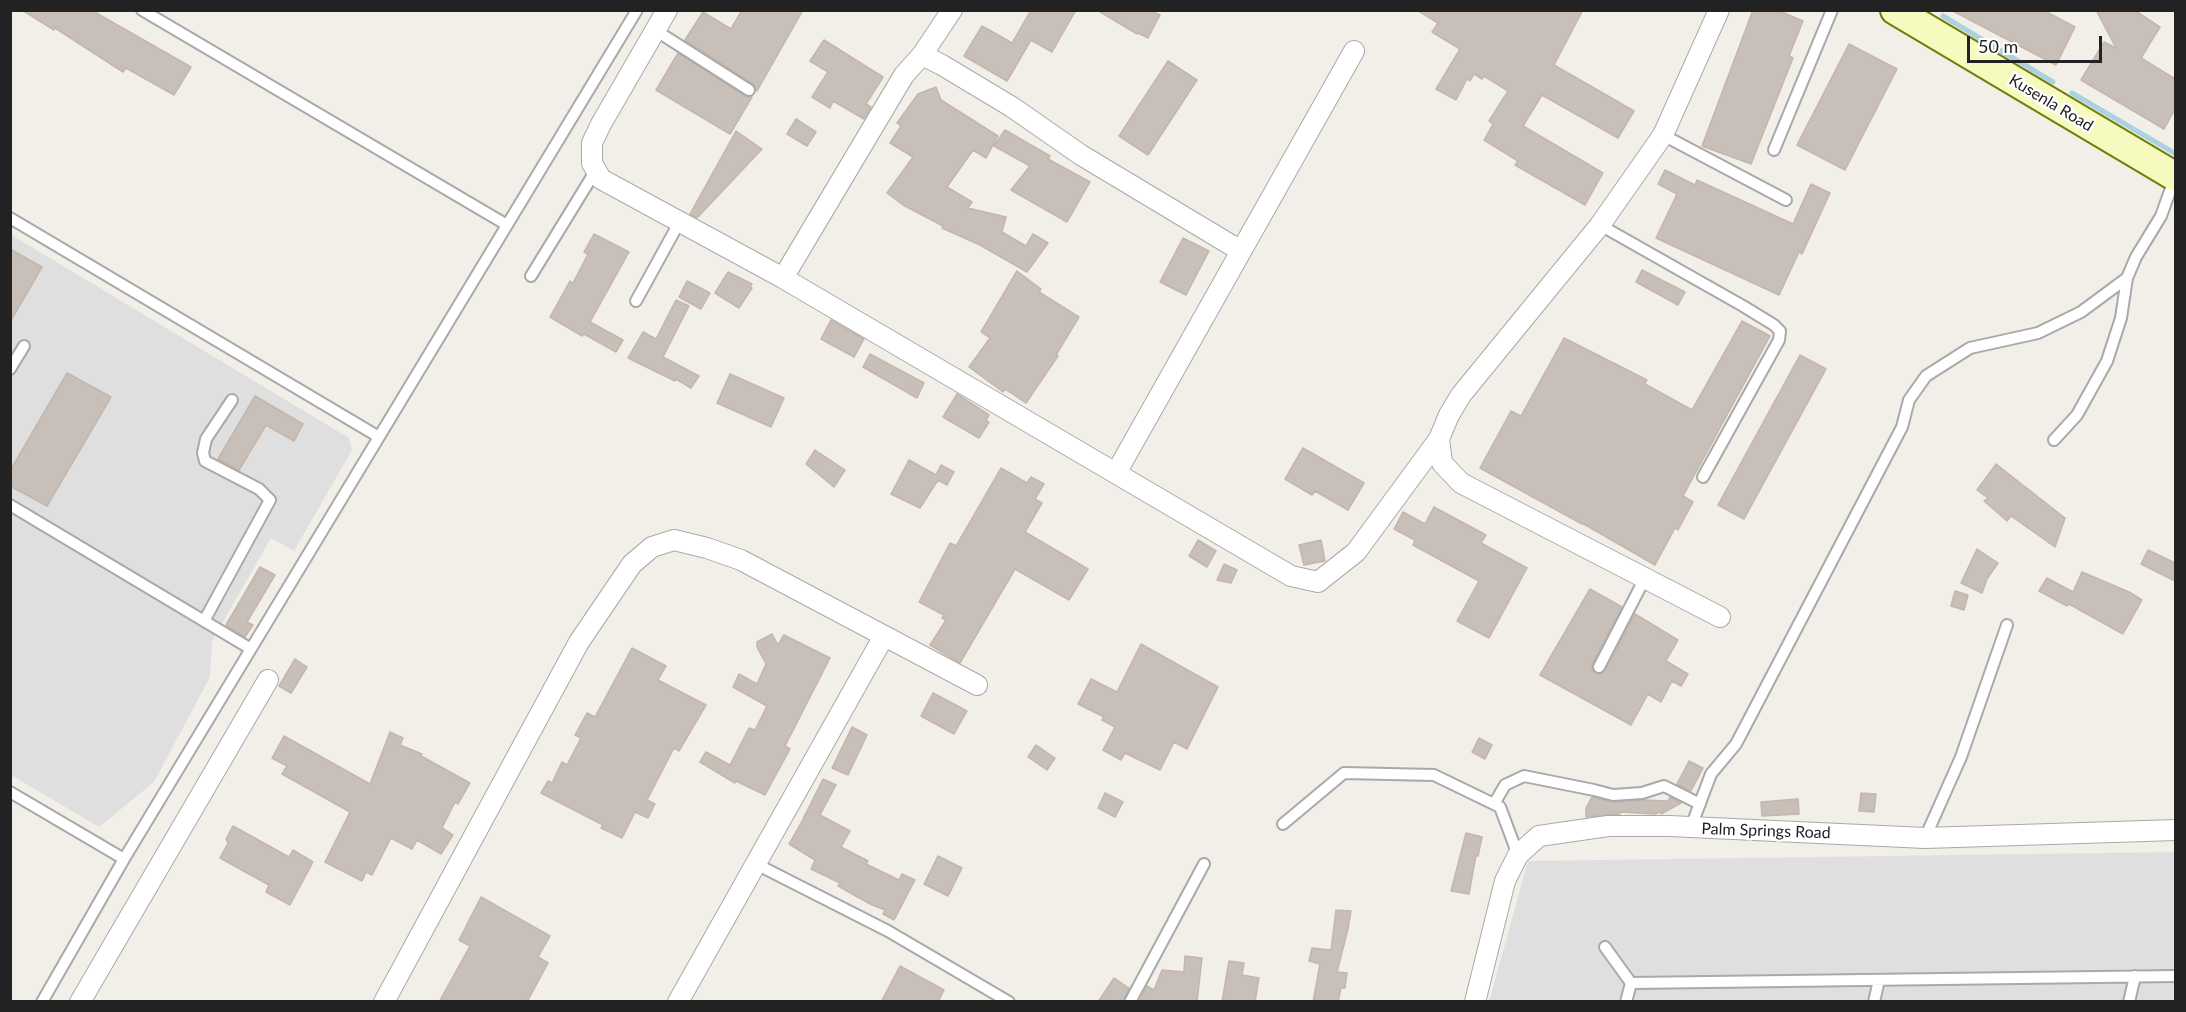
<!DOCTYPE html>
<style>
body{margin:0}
#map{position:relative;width:2186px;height:1012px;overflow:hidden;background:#f2efe9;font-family:Lato,sans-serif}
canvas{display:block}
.frame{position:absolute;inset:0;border:12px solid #222;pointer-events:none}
.scale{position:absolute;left:1967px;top:36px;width:135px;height:27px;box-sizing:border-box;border:3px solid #222;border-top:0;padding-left:8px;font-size:18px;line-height:21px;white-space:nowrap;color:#222;-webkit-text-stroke:4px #fff;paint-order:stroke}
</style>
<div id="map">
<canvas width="2186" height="1012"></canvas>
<div class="frame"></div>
<div class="scale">50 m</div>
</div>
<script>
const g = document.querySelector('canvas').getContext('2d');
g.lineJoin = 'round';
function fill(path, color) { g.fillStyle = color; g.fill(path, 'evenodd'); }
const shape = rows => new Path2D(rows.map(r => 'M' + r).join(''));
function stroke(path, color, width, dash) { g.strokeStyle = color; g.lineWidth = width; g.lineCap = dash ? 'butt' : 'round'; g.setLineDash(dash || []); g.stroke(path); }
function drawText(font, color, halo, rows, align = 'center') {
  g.font = font + ' Lato,sans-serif'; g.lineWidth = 4.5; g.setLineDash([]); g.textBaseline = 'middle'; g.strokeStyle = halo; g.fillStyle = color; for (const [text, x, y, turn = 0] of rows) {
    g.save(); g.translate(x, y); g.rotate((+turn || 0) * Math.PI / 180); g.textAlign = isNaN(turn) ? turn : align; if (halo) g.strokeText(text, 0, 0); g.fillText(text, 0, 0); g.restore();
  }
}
fill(shape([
 [10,234,349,438,352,450,294,551,271,538,212,641,210,677,154,782,99,827,11,775],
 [2175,852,2175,1001,1489,1002,1528,861]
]), '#e0dfdf');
stroke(shape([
 [1943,16,2053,82],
 [2072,93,2176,154]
]), '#aad3df', 5);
const building = shape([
 [22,10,91,10,191,67,174,95,126,68,123,72,55,28,54,30,22,10],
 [742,10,803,10,757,91,753,84,685,40,703,12,731,29,742,10],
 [1031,10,1076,10,1052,52,1031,40,1007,81,964,56,982,26,1012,43,1031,10],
 [1097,10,1150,10,1160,15,1148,38,1138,33,1137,34,1097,10],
 [1417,10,1583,10,1554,65,1634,111,1618,138,1542,95,1523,126,1603,173,1585,205,1515,165,1518,161,1484,140,1493,124,1489,121,1508,91,1484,76,1482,79,1474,74,1470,81,1467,79,1456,100,1436,89,1460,49,1432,32,1438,23,1417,10],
 [1753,10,1777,10,1803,21,1789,56,1793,58,1751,164,1702,146,1753,10],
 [1951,10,2043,10,2075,27,2056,65,1951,10],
 [2096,10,2134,10,2160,27,2141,58,2175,79,2175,109,2164,129,2081,80,2104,42,2116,48,2096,10],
 [824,40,883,77,866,104,871,107,864,119,833,101,830,108,812,97,828,72,810,61,824,40],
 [1849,44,1897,69,1845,170,1797,145,1849,44],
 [678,53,745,96,752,97,730,134,656,90,678,53],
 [1168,61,1197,80,1148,155,1119,136,1168,61],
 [936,87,941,100,998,136,986,158,973,150,947,187,972,202,968,208,1006,217,1002,232,1026,246,1033,234,1048,243,1027,272,980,245,942,228,943,226,903,205,887,193,913,157,890,143,901,126,897,123,918,94,936,87],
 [796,119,816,132,807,146,787,134,796,119],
 [1005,130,1050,156,1048,159,1090,182,1067,222,1011,190,1030,166,994,146,1005,130],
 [736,131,762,149,697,218,690,214,736,131],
 [1665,170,1695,185,1697,180,1793,224,1811,184,1830,193,1802,254,1799,252,1779,295,1656,238,1677,194,1658,184,1665,170],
 [594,234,629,252,590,322,623,340,616,352,584,334,582,336,550,317,570,281,573,283,588,254,584,252,594,234],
 [1183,238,1209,251,1186,295,1160,282,1183,238],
 [10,249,42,267,10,322,10,249],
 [1642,270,1685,292,1678,305,1636,282,1642,270],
 [1017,271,1041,289,1039,292,1079,317,1056,355,1058,356,1026,403,1005,389,1003,392,969,367,990,338,981,332,1017,271],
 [728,272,752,284,750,287,752,288,739,308,715,293,728,272],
 [687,281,710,293,701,309,679,297,687,281],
 [676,300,689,306,663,357,699,376,691,388,676,379,675,381,628,358,643,332,656,339,676,300],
 [831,320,864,339,854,357,821,339,831,320],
 [1742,321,1770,336,1683,496,1693,502,1678,530,1675,528,1655,565,1582,523,1582,524,1480,468,1511,411,1521,416,1564,338,1647,380,1645,384,1692,410,1742,321],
 [870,354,924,383,917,398,863,367,870,354],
 [1800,355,1826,369,1744,519,1718,505,1800,355],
 [67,373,111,397,47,506,10,486,10,471,67,373],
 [730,374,784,398,771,427,717,403,730,374],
 [957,394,989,415,986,420,989,422,979,438,943,417,957,394],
 [255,396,303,424,294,441,266,425,239,470,218,459,255,396],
 [1303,448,1364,483,1348,510,1315,491,1312,495,1285,479,1303,448],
 [815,450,845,470,834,487,806,464,815,450],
 [909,460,936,475,941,465,954,472,947,485,938,480,920,508,891,494,909,460],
 [1996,464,2065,518,2055,547,2011,516,2007,521,1984,501,1988,498,1977,490,1996,464],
 [1001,468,1027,483,1031,477,1044,484,1035,499,1042,503,1025,532,1088,569,1069,600,1015,569,960,663,930,645,946,620,942,618,944,615,919,602,950,543,956,546,1001,468],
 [1434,507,1486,535,1481,543,1527,568,1489,638,1457,621,1479,581,1413,545,1415,540,1394,529,1403,512,1425,524,1434,507],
 [1198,540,1216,551,1207,567,1189,556,1198,540],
 [1321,540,1325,561,1304,565,1299,545,1321,540],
 [1977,549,1998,563,1987,579,1982,593,1961,583,1977,549],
 [2148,550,2175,563,2175,581,2141,564,2148,550],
 [1224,564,1237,570,1231,583,1217,580,1224,564],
 [260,567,275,575,247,622,253,625,245,637,226,625,260,567],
 [2082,572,2129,592,2142,600,2123,634,2069,604,2067,606,2039,591,2047,578,2073,592,2082,572],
 [1590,589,1622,607,1592,664,1592,668,1595,673,1600,674,1606,670,1635,614,1678,640,1666,661,1688,674,1681,686,1672,681,1661,702,1648,694,1631,725,1540,675,1590,589],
 [1955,591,1968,595,1964,610,1951,606,1955,591],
 [772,634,778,645,784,635,830,658,785,746,790,749,765,795,736,781,735,783,700,762,706,752,730,765,749,728,755,730,767,706,733,687,739,674,757,684,766,664,757,647,757,642,772,634],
 [1141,644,1218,687,1187,749,1174,742,1160,770,1125,753,1121,760,1103,750,1115,727,1102,720,1104,717,1078,704,1091,679,1117,692,1141,644],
 [632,648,666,666,658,680,706,705,679,751,674,748,647,800,655,804,648,818,635,812,622,838,601,828,603,825,541,793,548,781,552,783,562,762,567,765,581,738,575,735,587,713,595,717,632,648],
 [295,659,307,667,291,693,279,686,295,659],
 [933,693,967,711,954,734,921,716,933,693],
 [852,727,867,735,848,775,832,768,852,727],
 [390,732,403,738,400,745,422,754,421,756,470,783,458,804,455,802,442,828,453,835,441,854,417,840,412,849,391,838,372,875,366,872,362,881,325,862,350,812,282,774,287,766,272,758,284,736,370,784,390,732],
 [1479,738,1492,745,1485,759,1472,752,1479,738],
 [1036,745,1055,758,1047,770,1028,757,1036,745],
 [1689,761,1703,768,1691,791,1677,784,1689,761],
 [823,779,836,785,820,815,850,831,841,847,868,861,866,864,899,880,902,874,915,880,894,920,883,914,885,910,872,905,838,886,840,883,811,869,815,860,789,844,801,823,823,779],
 [1105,793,1123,802,1115,817,1098,808,1105,793],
 [1861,793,1876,794,1874,812,1859,811,1861,793],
 [1592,797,1613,802,1645,800,1668,801,1670,797,1681,803,1661,814,1663,811,1655,814,1620,812,1620,814,1586,817,1586,808,1592,797],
 [1798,799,1799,814,1762,816,1761,802,1798,799],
 [233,826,289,857,293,850,313,862,290,905,266,892,269,885,220,858,228,843,226,839,233,826],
 [1466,833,1482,837,1478,856,1476,855,1469,894,1451,891,1466,833],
 [938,856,962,868,948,896,924,884,938,856],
 [481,897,550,936,538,957,548,963,527,1002,439,1002,470,946,459,940,481,897],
 [1336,910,1351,911,1348,929,1337,972,1347,973,1345,988,1341,988,1338,1002,1313,1002,1320,964,1309,961,1312,948,1331,950,1336,910],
 [1185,956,1202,958,1197,1002,1139,1002,1147,986,1154,990,1162,970,1184,972,1185,956],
 [1229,961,1244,963,1242,975,1259,978,1255,1002,1222,1002,1229,961],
 [900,966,944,990,938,1002,881,1002,900,966],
 [1114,978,1129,988,1123,1002,1098,1002,1114,978]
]);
fill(building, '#c7bfb8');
stroke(building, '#c4b6ab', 1.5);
const service = shape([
 [142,10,507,225],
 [655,30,749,90],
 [1663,135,1786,200],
 [1774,150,1832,10],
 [10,218,379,437],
 [1600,225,1743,306,1774,325,1780,331,1779,340,1703,477],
 [531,276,596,170],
 [636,301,680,221],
 [10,369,24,346],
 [2054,440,2077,415,2107,361,2121,318,2127,278],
 [10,505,251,649],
 [204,621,270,500,259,489,205,461,203,453,206,439,232,400],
 [1599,667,1645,578],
 [10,792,124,859],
 [1494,804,1505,785,1524,776,1594,790,1613,795,1642,793,1664,786,1700,804],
 [1283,824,1344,773,1434,775,1500,807,1518,855],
 [1691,827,1711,774,1736,744,1902,427,1909,400,1926,376,1970,348,2038,333,2081,312,2127,278,2136,257,2161,216,2175,177],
 [1925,838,1961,757,2007,625],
 [756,864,888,931,1009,1002],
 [1605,947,1631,983,1626,1002],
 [1631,983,2176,976],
 [42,1002,124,859,637,10],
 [1130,1002,1204,864],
 [1874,1002,1879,980],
 [2129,1002,2135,976]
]);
const minor = shape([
 [667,10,601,124,592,143,592,163,601,179,783,278,1291,576,1318,582,1356,552,1439,439],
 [1719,10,1663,135,1600,225,1461,395,1449,415,1439,439,1442,463,1461,483,1720,617],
 [922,55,952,10],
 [783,278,904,75,922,55,942,65,1012,107,1081,155,1241,251],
 [1116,473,1354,51],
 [80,1002,268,680],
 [384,1002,579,642,632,564,652,547,674,540,707,548,741,560,977,685],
 [678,1002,884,636],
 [1475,1002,1505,881,1518,855,1539,836,1608,826,1669,826,1925,838,2176,830]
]);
const secondary = shape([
 [1895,10,2176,177]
]);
stroke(service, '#a9a9a9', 14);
stroke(minor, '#a9a9a9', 22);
stroke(secondary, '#707d05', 32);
stroke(service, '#fff', 10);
stroke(minor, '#fff', 20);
stroke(secondary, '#f7fabf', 28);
drawText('16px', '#222', '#fff', [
 ["Kusenla Road",2051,103,31],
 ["Palm Springs Road",1766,831,2]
]);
</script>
